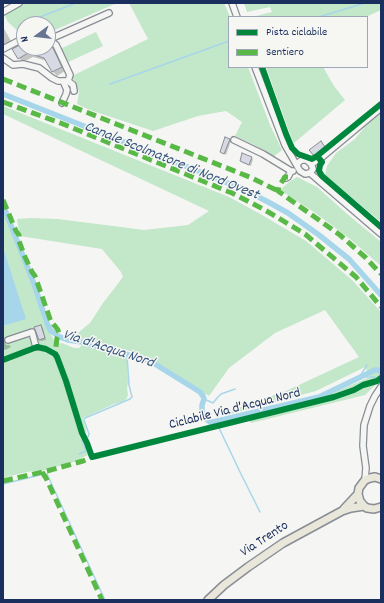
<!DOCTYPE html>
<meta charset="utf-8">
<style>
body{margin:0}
#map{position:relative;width:384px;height:603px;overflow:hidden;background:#f5f5f3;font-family:Dekko,sans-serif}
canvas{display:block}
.frame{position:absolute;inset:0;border:4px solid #1b2f5e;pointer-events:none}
.legend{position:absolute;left:228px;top:16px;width:140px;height:52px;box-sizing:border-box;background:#f6f6f2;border:1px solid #9ea6b7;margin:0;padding:5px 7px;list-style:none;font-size:12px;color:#1b2f5e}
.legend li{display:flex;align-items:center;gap:8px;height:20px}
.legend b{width:20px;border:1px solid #9ea6b7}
.north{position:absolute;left:16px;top:16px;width:40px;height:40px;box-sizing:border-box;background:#f6f6f2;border:1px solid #9ea6b7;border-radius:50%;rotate:255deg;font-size:11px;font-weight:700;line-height:16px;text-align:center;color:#1b2f5e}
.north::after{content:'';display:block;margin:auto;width:14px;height:18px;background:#677492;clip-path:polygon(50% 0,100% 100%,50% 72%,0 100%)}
</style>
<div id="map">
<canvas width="384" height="603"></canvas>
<div class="frame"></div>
<ul class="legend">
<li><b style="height:5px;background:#00873e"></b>Pista ciclabile</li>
<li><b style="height:5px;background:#58b947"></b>Sentiero</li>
</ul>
<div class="north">N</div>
</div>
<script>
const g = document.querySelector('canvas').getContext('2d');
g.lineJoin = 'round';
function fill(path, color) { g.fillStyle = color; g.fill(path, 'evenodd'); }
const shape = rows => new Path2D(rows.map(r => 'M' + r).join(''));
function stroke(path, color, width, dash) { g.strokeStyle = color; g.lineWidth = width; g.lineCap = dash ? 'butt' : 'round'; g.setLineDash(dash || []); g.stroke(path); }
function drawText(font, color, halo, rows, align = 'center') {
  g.font = font + ' Dekko,sans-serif'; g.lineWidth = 3; g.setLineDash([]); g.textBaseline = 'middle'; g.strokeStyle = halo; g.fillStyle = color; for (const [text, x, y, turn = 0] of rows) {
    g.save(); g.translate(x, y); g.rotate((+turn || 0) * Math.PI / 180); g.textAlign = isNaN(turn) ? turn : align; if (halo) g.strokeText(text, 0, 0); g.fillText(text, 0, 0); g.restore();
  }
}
fill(shape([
 [24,3,117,3,48,33,48,24,24,24,24,35,22,35,8,22,4,14],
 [129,3,224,3,230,17,229,67,248,67,270,125,282,150,273,157,256,146,235,136,242,122,226,111,198,116,153,131,90,110,77,104,79,92,72,76,148,39],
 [244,3,381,3,381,10,366,17,252,17,272,12,270,7,247,12],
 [96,32,103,46,66,63,60,49],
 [266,67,323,67,334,86,345,100,294,143,290,134],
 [3,106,229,197,262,215,306,241,352,280,381,312,381,375,378,382,365,395,251,423,249,420,248,416,319,399,370,377,365,367,316,391,227,415,226,413,248,404,286,391,359,357,325,310,275,333,229,368,209,396,150,358,130,351,76,337,79,332,90,323,103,303,123,277,121,272,102,249,20,236,17,219,31,218,58,219,144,230,188,225,209,211,3,114],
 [381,112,381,222,325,175,327,166,336,153,355,139,368,123],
 [297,177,317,187,346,213,381,242,381,266,349,238,314,212,280,190,289,182],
 [3,213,6,218,14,238,23,261,42,313,43,320,54,340,58,344,62,343,74,348,79,348,82,345,84,345,98,350,125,356,127,360,128,381,127,389,128,395,127,398,124,401,114,404,83,418,86,430,86,433,83,435,83,438,88,449,89,454,77,461,52,468,50,469,27,472,6,477,4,478,3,478,3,326,25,318,3,247]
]), '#c2e7c9');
fill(shape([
 [3,247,26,319,3,326]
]), '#a7d6eb');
fill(shape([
 [3,27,11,41,3,46],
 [24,44,24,48,48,48,48,46,52,49,56,53,65,71,57,76,53,72,47,61,33,57,23,62,19,58],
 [229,139,231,141,226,155,221,152],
 [322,144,326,149,316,157,314,155],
 [252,158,253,159,251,166,243,163,241,161],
 [41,326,43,328,46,340,41,341,39,340],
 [3,340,5,341,6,345,9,345,11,347,5,350,3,348]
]), '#0003');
stroke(shape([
 [40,17,76,3],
 [319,17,365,3],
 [110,84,229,41],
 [16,237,19,235],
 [48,326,52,325],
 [362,377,375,377],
 [359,378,367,365],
 [204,399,213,403,217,398,221,394,235,389],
 [216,422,217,423],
 [219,428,241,474,260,512],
 [88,437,89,434,84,420,85,418,130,399,132,397,129,385,127,355],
 [79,454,86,451,82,440,83,439],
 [47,474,105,600],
 [3,484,40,475]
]), '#a7d6eb', 1.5);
stroke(shape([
 [3,94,243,189,270,203,288,213,319,235,349,259,381,295],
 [3,205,34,284,48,326,51,331,60,337,68,340,82,342,150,361,200,392,203,396,204,399,202,405,202,411,205,418,210,422,213,422,319,397,375,370,378,370,381,372]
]), '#a7d6eb', 5.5);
const building = shape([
 [24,43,24,48,48,48,48,45,50,46,53,48,62,67,52,72,44,58,28,53,18,59,12,49,24,43],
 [225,137,230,139,224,154,220,152,225,137],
 [321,141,325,147,314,156,309,150,321,141],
 [242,153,252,157,249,165,240,161,242,153],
 [41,325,45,338,39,340,34,327,41,325]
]);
fill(building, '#d7dae2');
stroke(building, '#898d95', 1);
const minor = shape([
 [232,3,237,17],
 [3,12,19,3],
 [48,40,109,13],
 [48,41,52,42,56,45,70,75,68,81],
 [3,49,24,38],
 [3,58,13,65,23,64,39,68,52,78,58,81,68,81,73,85,74,91],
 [255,67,285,145,300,171,305,174,310,173],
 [62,103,66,94,67,90,63,81],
 [234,140,263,154,291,171],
 [311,164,320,159,381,108],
 [297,165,299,162,302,160,306,160,309,162,311,164,313,169,310,173],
 [310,173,381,234],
 [286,178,288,177,291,171,293,171],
 [8,340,32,332,36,347],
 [365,480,366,468,363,446,364,425,370,406,375,396,381,387]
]);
const major = shape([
 [381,479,375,477,370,478,365,480,359,488,358,494,360,501,364,506,367,508,374,509,381,507],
 [344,509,358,494],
 [208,600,224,585,248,567,283,543,342,511,351,508,364,506]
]);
stroke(minor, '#898d95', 8);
stroke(major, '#898d95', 10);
stroke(minor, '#f5f5f3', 5.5);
stroke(major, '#e9e7da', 7);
stroke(shape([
 [3,79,252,178,278,191],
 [3,102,63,124,232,193,265,210,305,234,356,277,381,307],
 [288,177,285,177,279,186,278,191,340,235,365,257,381,274],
 [3,200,16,231,19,235,19,241,25,257,32,272,35,276,49,316,51,322,55,326,58,330,59,334,57,338,55,354],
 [42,472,46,478,102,600],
 [3,481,47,471,83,461,92,457,90,453]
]), '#58b947', 5, [10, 5]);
stroke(shape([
 [262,67,286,134,292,148,298,154,312,159,317,156,322,162,320,165,319,171,322,176,381,227],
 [317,156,381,104],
 [3,360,37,347,46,349,55,354,57,357,66,381,82,433,87,443,92,457,334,397,354,390,363,385,377,381,381,378]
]), '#00873e', 6);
drawText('14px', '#1b2f5e', '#f6f6f2', [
 ["Ciclabile Via d’Acqua Nord",235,410,-14],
 ["Via Trento",265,540,-33]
]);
drawText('italic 15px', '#365680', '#f6f6f2', [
 ["Canale Scolmatore di Nord Ovest",171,162,22],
 ["Via d'Acqua Nord",108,350,18]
]);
</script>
